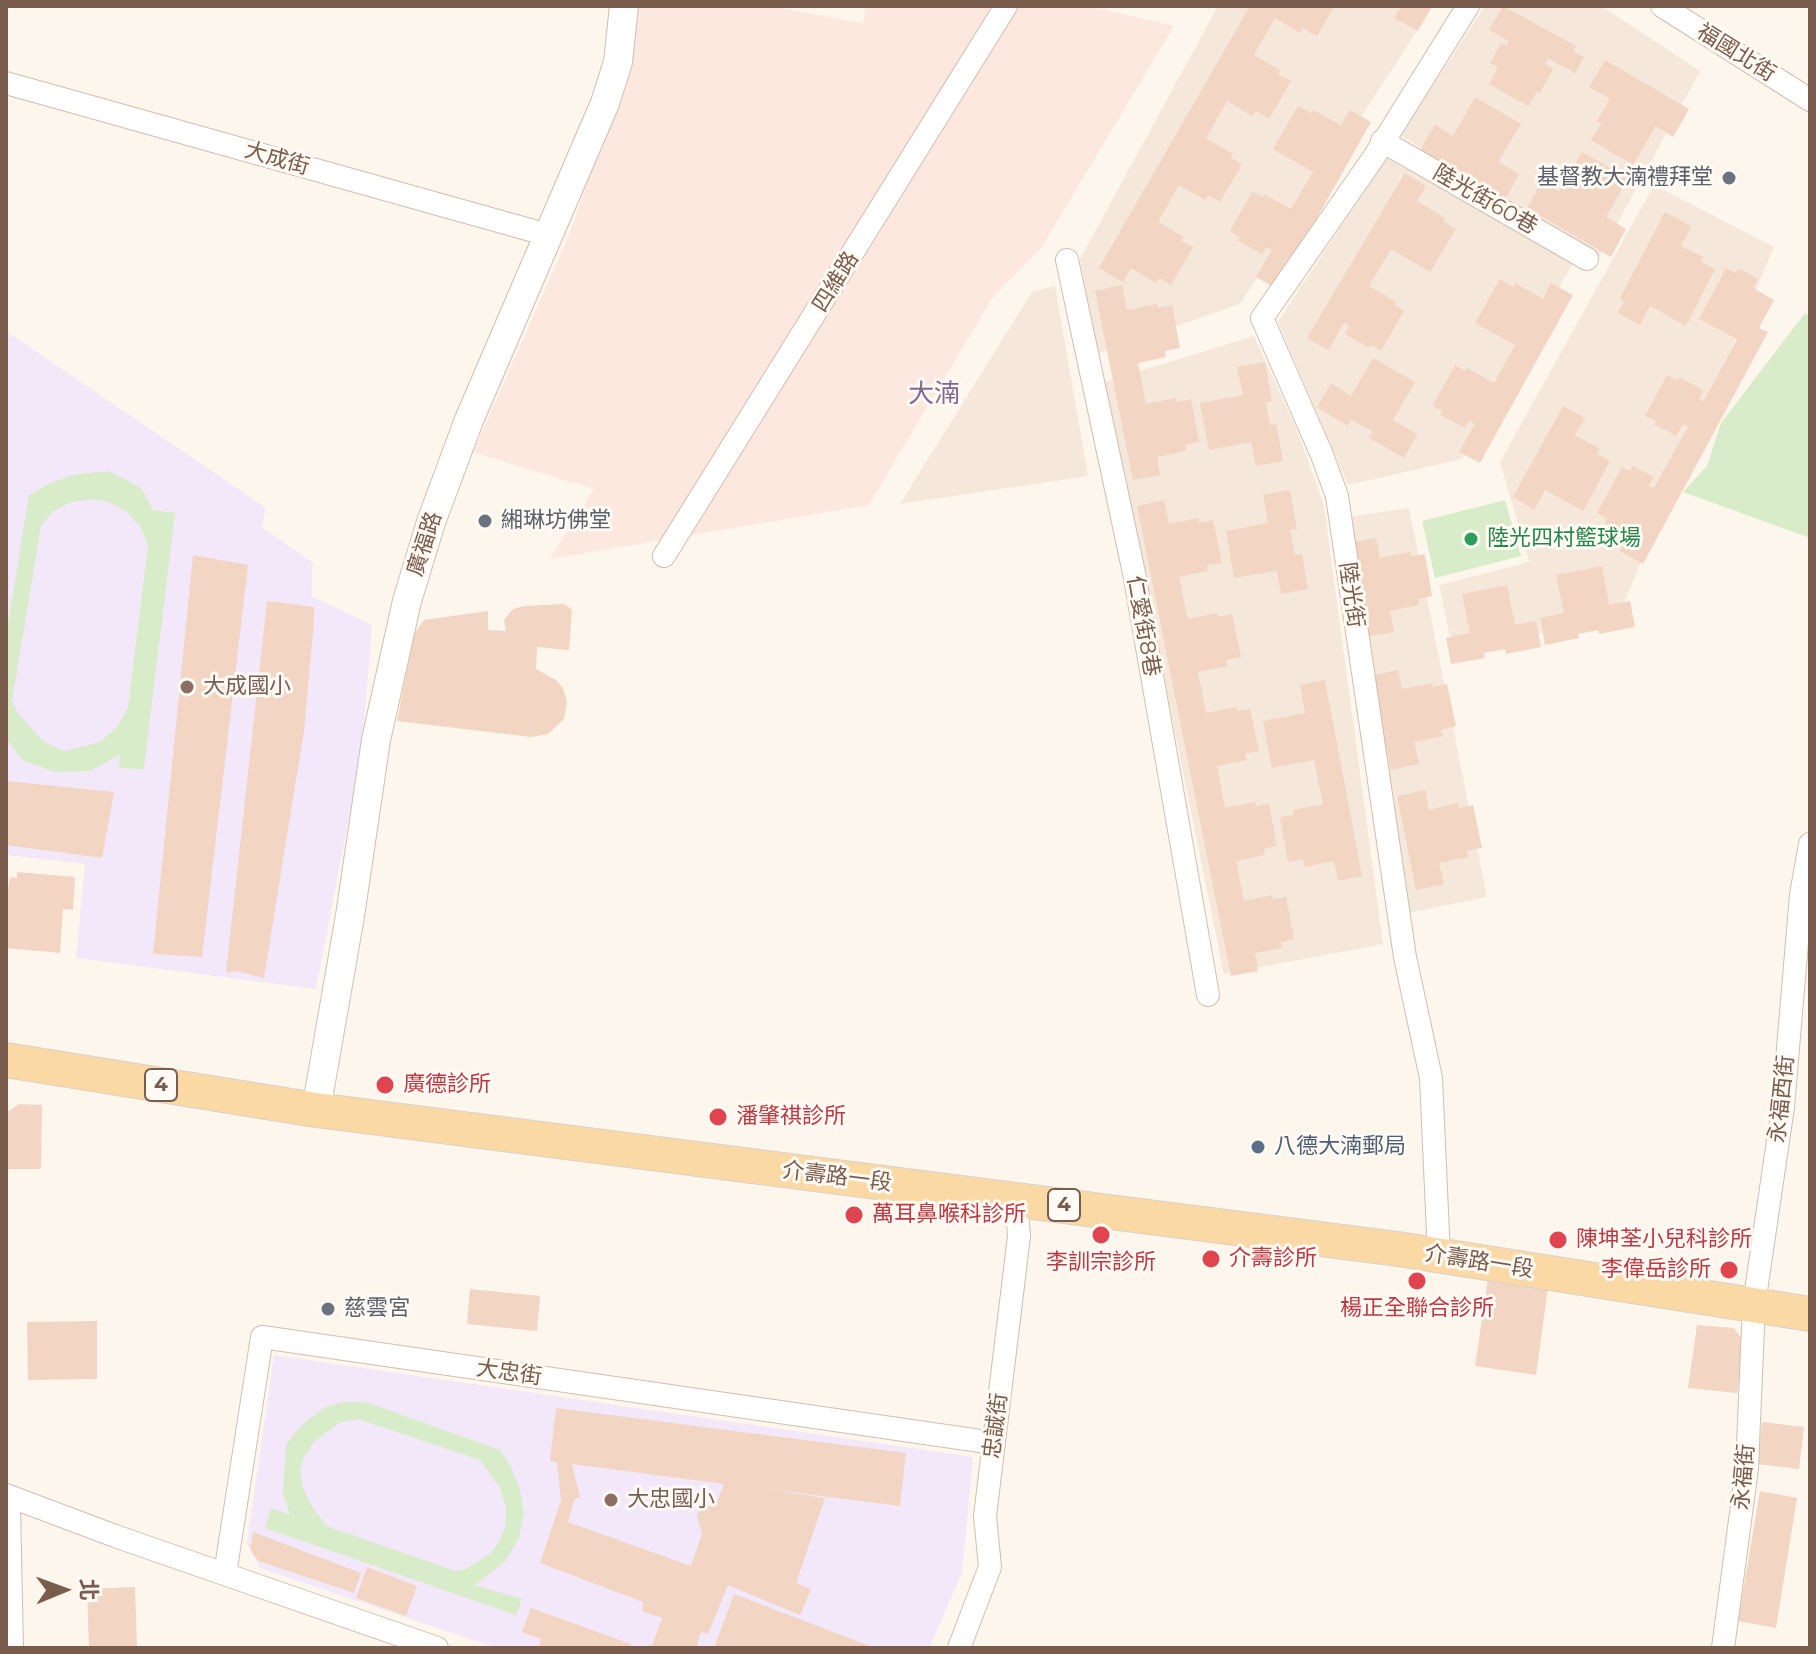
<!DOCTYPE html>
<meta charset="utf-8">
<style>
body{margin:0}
#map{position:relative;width:1816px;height:1654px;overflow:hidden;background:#fdf6ec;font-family:Montserrat,"Noto Sans TC",sans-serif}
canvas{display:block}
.frame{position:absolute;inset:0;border:8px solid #7a5c4d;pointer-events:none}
.north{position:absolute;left:24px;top:1550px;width:80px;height:80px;-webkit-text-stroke:6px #fffaf3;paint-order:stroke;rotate:89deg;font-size:22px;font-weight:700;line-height:32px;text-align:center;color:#7a5c4d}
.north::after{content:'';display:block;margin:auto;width:28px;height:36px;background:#7a5c4d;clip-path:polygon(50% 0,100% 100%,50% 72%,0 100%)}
</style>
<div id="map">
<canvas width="1816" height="1654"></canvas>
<div class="frame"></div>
<div class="north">北</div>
</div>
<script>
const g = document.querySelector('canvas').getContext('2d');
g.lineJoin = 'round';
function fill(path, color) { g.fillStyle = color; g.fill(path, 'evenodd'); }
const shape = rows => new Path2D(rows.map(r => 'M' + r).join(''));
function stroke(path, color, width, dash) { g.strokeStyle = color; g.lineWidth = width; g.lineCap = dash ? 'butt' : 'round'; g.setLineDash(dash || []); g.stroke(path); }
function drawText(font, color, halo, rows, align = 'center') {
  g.font = font + ' Montserrat,"Noto Sans TC",sans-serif'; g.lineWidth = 6; g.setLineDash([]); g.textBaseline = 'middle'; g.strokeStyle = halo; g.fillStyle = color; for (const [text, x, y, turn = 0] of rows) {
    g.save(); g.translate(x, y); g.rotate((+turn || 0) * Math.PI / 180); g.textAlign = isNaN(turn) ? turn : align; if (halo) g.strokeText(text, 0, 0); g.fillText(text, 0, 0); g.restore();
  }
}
fill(shape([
 [1218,6,1433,6,1240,304,1097,354,1080,259],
 [1485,6,1601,6,1700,71,1598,259,1400,135],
 [1386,158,1573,263,1462,459,1348,485,1278,322],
 [1654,185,1774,247,1618,617,1453,652,1439,585,1529,562,1500,462],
 [1055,286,1088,476,900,504,1032,292],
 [1254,336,1298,432,1324,506,1383,944,1224,974,1104,382],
 [1409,508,1487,897,1407,913,1349,517]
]), '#f5e8da');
fill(shape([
 [638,6,768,6,863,23,866,6,1088,6,1174,26,1041,248,992,298,869,505,550,559,594,489,473,452,568,238,630,58]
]), '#fde8e0');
fill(shape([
 [6,331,266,508,262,527,313,563,311,596,372,625,362,748,316,989,76,958,85,864,6,855],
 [274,1355,973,1457,962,1573,929,1648,497,1648,260,1568,247,1543]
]), '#f3e8fa');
fill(shape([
 [1805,313,1810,316,1810,538,1683,492,1707,466,1721,423],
 [109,471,141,488,153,510,175,513,144,769,119,768,120,755,90,771,54,772,22,760,6,738,6,636,29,495,50,483,73,475],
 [93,499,109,502,127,512,140,526,148,545,128,707,117,727,100,742,64,751,44,742,19,715,12,701,41,526,52,512,71,502],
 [1505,500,1521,556,1435,578,1422,521],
 [342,1402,366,1402,500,1450,510,1465,520,1489,524,1514,519,1538,505,1561,475,1585,522,1599,516,1615,265,1528,271,1508,290,1515,283,1494,286,1445,296,1431,310,1418,324,1408],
 [358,1419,480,1460,499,1486,506,1508,505,1528,499,1542,490,1554,466,1569,455,1571,327,1526,312,1507,303,1488,300,1469,304,1457,315,1441,339,1423]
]), '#d8ecc9');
fill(shape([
 [1250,6,1334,6,1317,36,1303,28,1300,33,1275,18,1254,55,1280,70,1278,74,1291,81,1269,119,1256,111,1252,116,1227,101,1206,138,1233,154,1230,157,1242,164,1220,202,1208,195,1205,200,1179,185,1158,222,1184,237,1181,241,1193,247,1171,285,1159,278,1156,283,1131,268,1123,282,1099,268],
 [1401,6,1432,6,1418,31,1394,18],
 [1503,6,1576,46,1573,51,1584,57,1575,73,1548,58,1545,64,1553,69,1540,93,1537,92,1528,106,1489,84,1498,67,1490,63,1501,43,1506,46,1509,41,1489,30],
 [1605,60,1689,109,1673,137,1656,126,1633,165,1591,140,1601,124,1597,121,1610,99,1589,87],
 [1475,97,1521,124,1498,162,1519,174,1505,200,1420,150,1435,125,1453,136],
 [1298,106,1311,113,1313,110,1341,125,1350,110,1371,122,1277,289,1256,277,1272,250,1266,247,1262,254,1238,241,1240,237,1230,231,1252,192,1263,197,1264,194,1291,209,1313,172,1273,149],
 [1582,152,1628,178,1606,217,1626,229,1611,257,1527,208,1542,181,1559,191],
 [1405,173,1426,186,1417,201,1445,218,1443,221,1456,229,1430,272,1391,249,1369,286,1396,302,1394,305,1404,311,1381,351,1371,345,1369,348,1345,334,1350,326,1344,323,1328,350,1307,338],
 [1665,212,1691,226,1681,246,1703,257,1700,261,1715,269,1686,326,1650,306,1640,325,1618,313,1624,301,1620,298],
 [1726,268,1735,273,1738,268,1758,279,1753,288,1774,300,1759,328,1768,332,1643,564,1620,551,1629,536,1605,523,1607,519,1597,513,1622,467,1630,471,1633,466,1654,477,1649,486,1654,488,1688,427,1683,424,1676,436,1654,424,1656,421,1645,416,1667,375,1678,381,1679,377,1703,390,1699,399,1704,401,1737,339,1699,319],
 [1500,279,1513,287,1515,283,1543,299,1551,283,1573,295,1480,463,1459,452,1475,424,1469,420,1465,428,1440,415,1442,411,1433,406,1455,365,1465,371,1467,368,1494,383,1515,345,1475,323],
 [1122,285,1127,310,1157,304,1158,308,1172,305,1180,348,1165,351,1166,357,1138,363,1146,404,1176,398,1176,402,1191,399,1199,442,1185,445,1186,451,1157,457,1160,475,1133,480,1095,291],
 [1373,358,1415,382,1393,420,1417,434,1404,458,1369,438,1373,432,1351,419,1348,426,1317,407,1331,383,1351,396],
 [1265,362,1272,401,1266,403,1270,425,1276,424,1283,461,1256,466,1251,442,1209,450,1200,403,1243,395,1237,367],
 [1563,406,1585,418,1575,435,1600,449,1597,454,1610,461,1583,511,1545,490,1534,510,1513,497],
 [1290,490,1297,529,1290,530,1295,555,1302,554,1308,589,1281,594,1277,571,1234,578,1226,531,1268,523,1263,495],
 [1164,500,1169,524,1198,518,1199,523,1213,520,1222,563,1207,565,1208,571,1179,577,1188,619,1217,613,1218,617,1232,614,1241,657,1226,660,1227,666,1198,672,1206,713,1237,707,1237,711,1250,709,1259,751,1245,754,1247,760,1217,766,1225,808,1255,802,1256,806,1269,804,1277,846,1264,849,1265,855,1236,861,1244,901,1272,895,1273,899,1286,897,1294,939,1281,942,1282,948,1255,953,1258,971,1231,976,1137,506],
 [1376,538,1380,558,1410,552,1411,556,1425,554,1432,596,1418,599,1419,605,1390,611,1394,632,1366,637,1349,543],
 [193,555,248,565,202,957,153,954],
 [1602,566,1609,605,1630,601,1635,627,1599,634,1598,630,1578,634,1579,638,1545,645,1540,618,1564,613,1556,575],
 [1507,585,1515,625,1536,621,1541,647,1506,654,1505,649,1484,653,1485,658,1451,664,1446,638,1470,633,1462,594],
 [267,601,314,607,314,620,304,731,264,978,237,971,226,973],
 [564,604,572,610,569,650,537,647,536,669,556,680,563,688,567,702,564,719,548,734,531,737,397,721,414,634,424,620,488,611,488,630,506,631,504,620,513,609,524,606],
 [1398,670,1402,689,1432,683,1433,687,1447,684,1456,726,1441,730,1443,736,1414,742,1419,764,1391,770,1371,676],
 [1325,680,1362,876,1338,881,1334,861,1304,867,1303,859,1288,862,1280,817,1294,815,1293,810,1323,804,1314,760,1272,768,1263,721,1305,713,1300,685],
 [6,781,114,792,102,858,6,845],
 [1425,790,1429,810,1458,803,1459,808,1473,805,1482,848,1467,850,1468,857,1439,863,1444,884,1416,890,1397,796],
 [17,872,75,877,73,910,63,909,60,953,6,948,6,901,10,877,17,878],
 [19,1104,42,1105,41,1169,7,1169,7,1112],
 [1488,1279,1548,1288,1536,1375,1475,1366],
 [470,1289,540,1296,537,1331,467,1324],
 [97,1321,97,1379,28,1380,27,1322],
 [1697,1325,1734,1328,1744,1343,1737,1393,1688,1388],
 [556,1408,906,1453,900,1506,766,1489,825,1498,796,1583,811,1589,800,1615,728,1585,708,1634,701,1632,696,1648,651,1648,662,1618,642,1611,643,1602,540,1563,561,1500,557,1462,550,1461],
 [572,1464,724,1484,716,1504,701,1508,697,1516,702,1533,691,1566,568,1522,575,1499,580,1497],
 [1762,1422,1804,1427,1799,1469,1757,1464],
 [1760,1491,1797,1498,1776,1628,1738,1621],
 [253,1532,361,1573,354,1593,258,1561,250,1549],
 [367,1567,417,1586,406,1616,356,1598],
 [135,1587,137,1648,89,1648,87,1589],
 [734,1594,875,1648,714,1648],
 [531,1608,631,1644,630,1648,538,1648,541,1639,522,1632]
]), '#f3d5c3');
const minor = shape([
 [1662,6,1810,100],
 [6,83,548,235],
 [1382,141,1587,259],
 [1067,260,1134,573,1208,995],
 [664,556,1006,6],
 [1439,1256,1431,1078,1405,957,1337,496,1322,455,1262,318,1374,157,1468,6],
 [6,1495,115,1536,437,1648],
 [225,1574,262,1337,994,1443],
 [959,1648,990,1567,985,1516,1019,1236,1016,1199],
 [1723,1648,1747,1468,1754,1304,1783,1107,1801,895,1810,844]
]);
const tertiary = shape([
 [316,1110,350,916,376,740,407,601,431,522,469,420,605,103,618,62,624,6],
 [6,1507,9,1648]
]);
const primary = shape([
 [6,1060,316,1110,1398,1249,1810,1314]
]);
stroke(minor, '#d1beb0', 24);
stroke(tertiary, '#d1beb0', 30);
stroke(primary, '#dad1cd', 36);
stroke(minor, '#fff', 22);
stroke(tertiary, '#fff', 28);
stroke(primary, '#fbd9a5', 34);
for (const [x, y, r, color] of [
 [1729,178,8,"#6b7280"],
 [485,521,8,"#6b7280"],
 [1471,539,8,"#2e9e5b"],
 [187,687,8,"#8d6e63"],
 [385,1085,10,"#e0444e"],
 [718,1117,10,"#e0444e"],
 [1258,1147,8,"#5c6f8a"],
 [854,1215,10,"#e0444e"],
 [1101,1235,10,"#e0444e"],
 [1558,1240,10,"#e0444e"],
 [1211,1259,10,"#e0444e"],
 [1729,1270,10,"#e0444e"],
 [1417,1281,10,"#e0444e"],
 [328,1309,8,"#6b7280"],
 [611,1500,8,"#8d6e63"]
]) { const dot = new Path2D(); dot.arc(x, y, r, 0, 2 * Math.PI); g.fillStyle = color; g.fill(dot); stroke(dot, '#fffaf3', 3); }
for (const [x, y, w] of [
 [161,1085,32],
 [1064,1205,32]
]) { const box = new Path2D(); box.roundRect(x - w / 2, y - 16, w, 32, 6); g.fillStyle = '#fffaf3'; g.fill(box); stroke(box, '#7a5c4d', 2); }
drawText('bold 20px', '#7a5c4d', null, [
 ["4",161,1085],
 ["4",1064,1205]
]);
drawText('22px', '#7a5c4d', '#fffaf3', [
 ["福國北街",1736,53,32],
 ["大成街",277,159,16],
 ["陸光街60巷",1485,200,30],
 ["四維路",836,282,-58],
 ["廣福路",425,544,-72],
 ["陸光街",1351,595,82],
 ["仁愛街8巷",1143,626,80],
 ["永福西街",1782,1099,-84],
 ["介壽路一段",837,1177,7],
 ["介壽路一段",1479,1262,9],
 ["大忠街",509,1373,8],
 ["忠誠街",996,1426,-83],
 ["永福街",1744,1477,-85]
]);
drawText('22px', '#5b616d', '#fffaf3', [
 ["基督教大湳禮拜堂",1713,178,"right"],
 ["緗琳坊佛堂",501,521],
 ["慈雲宮",344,1309]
], 'left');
drawText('22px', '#27864d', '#fffaf3', [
 ["陸光四村籃球場",1487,539]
], 'left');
drawText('22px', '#785e54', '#fffaf3', [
 ["大成國小",203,687],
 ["大忠國小",627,1500]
], 'left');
drawText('22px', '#be3a42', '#fffaf3', [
 ["廣德診所",403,1085],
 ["潘肇祺診所",736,1117],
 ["萬耳鼻喉科診所",872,1215],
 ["陳坤荃小兒科診所",1576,1240],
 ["介壽診所",1229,1259],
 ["李訓宗診所",1101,1263,"center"],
 ["李偉岳診所",1711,1270,"right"],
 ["楊正全聯合診所",1417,1309,"center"]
], 'left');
drawText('22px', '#4e5e75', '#fffaf3', [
 ["八德大湳郵局",1274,1147]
], 'left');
drawText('26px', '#846695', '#fffaf3', [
 ["大湳",934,394]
]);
</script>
